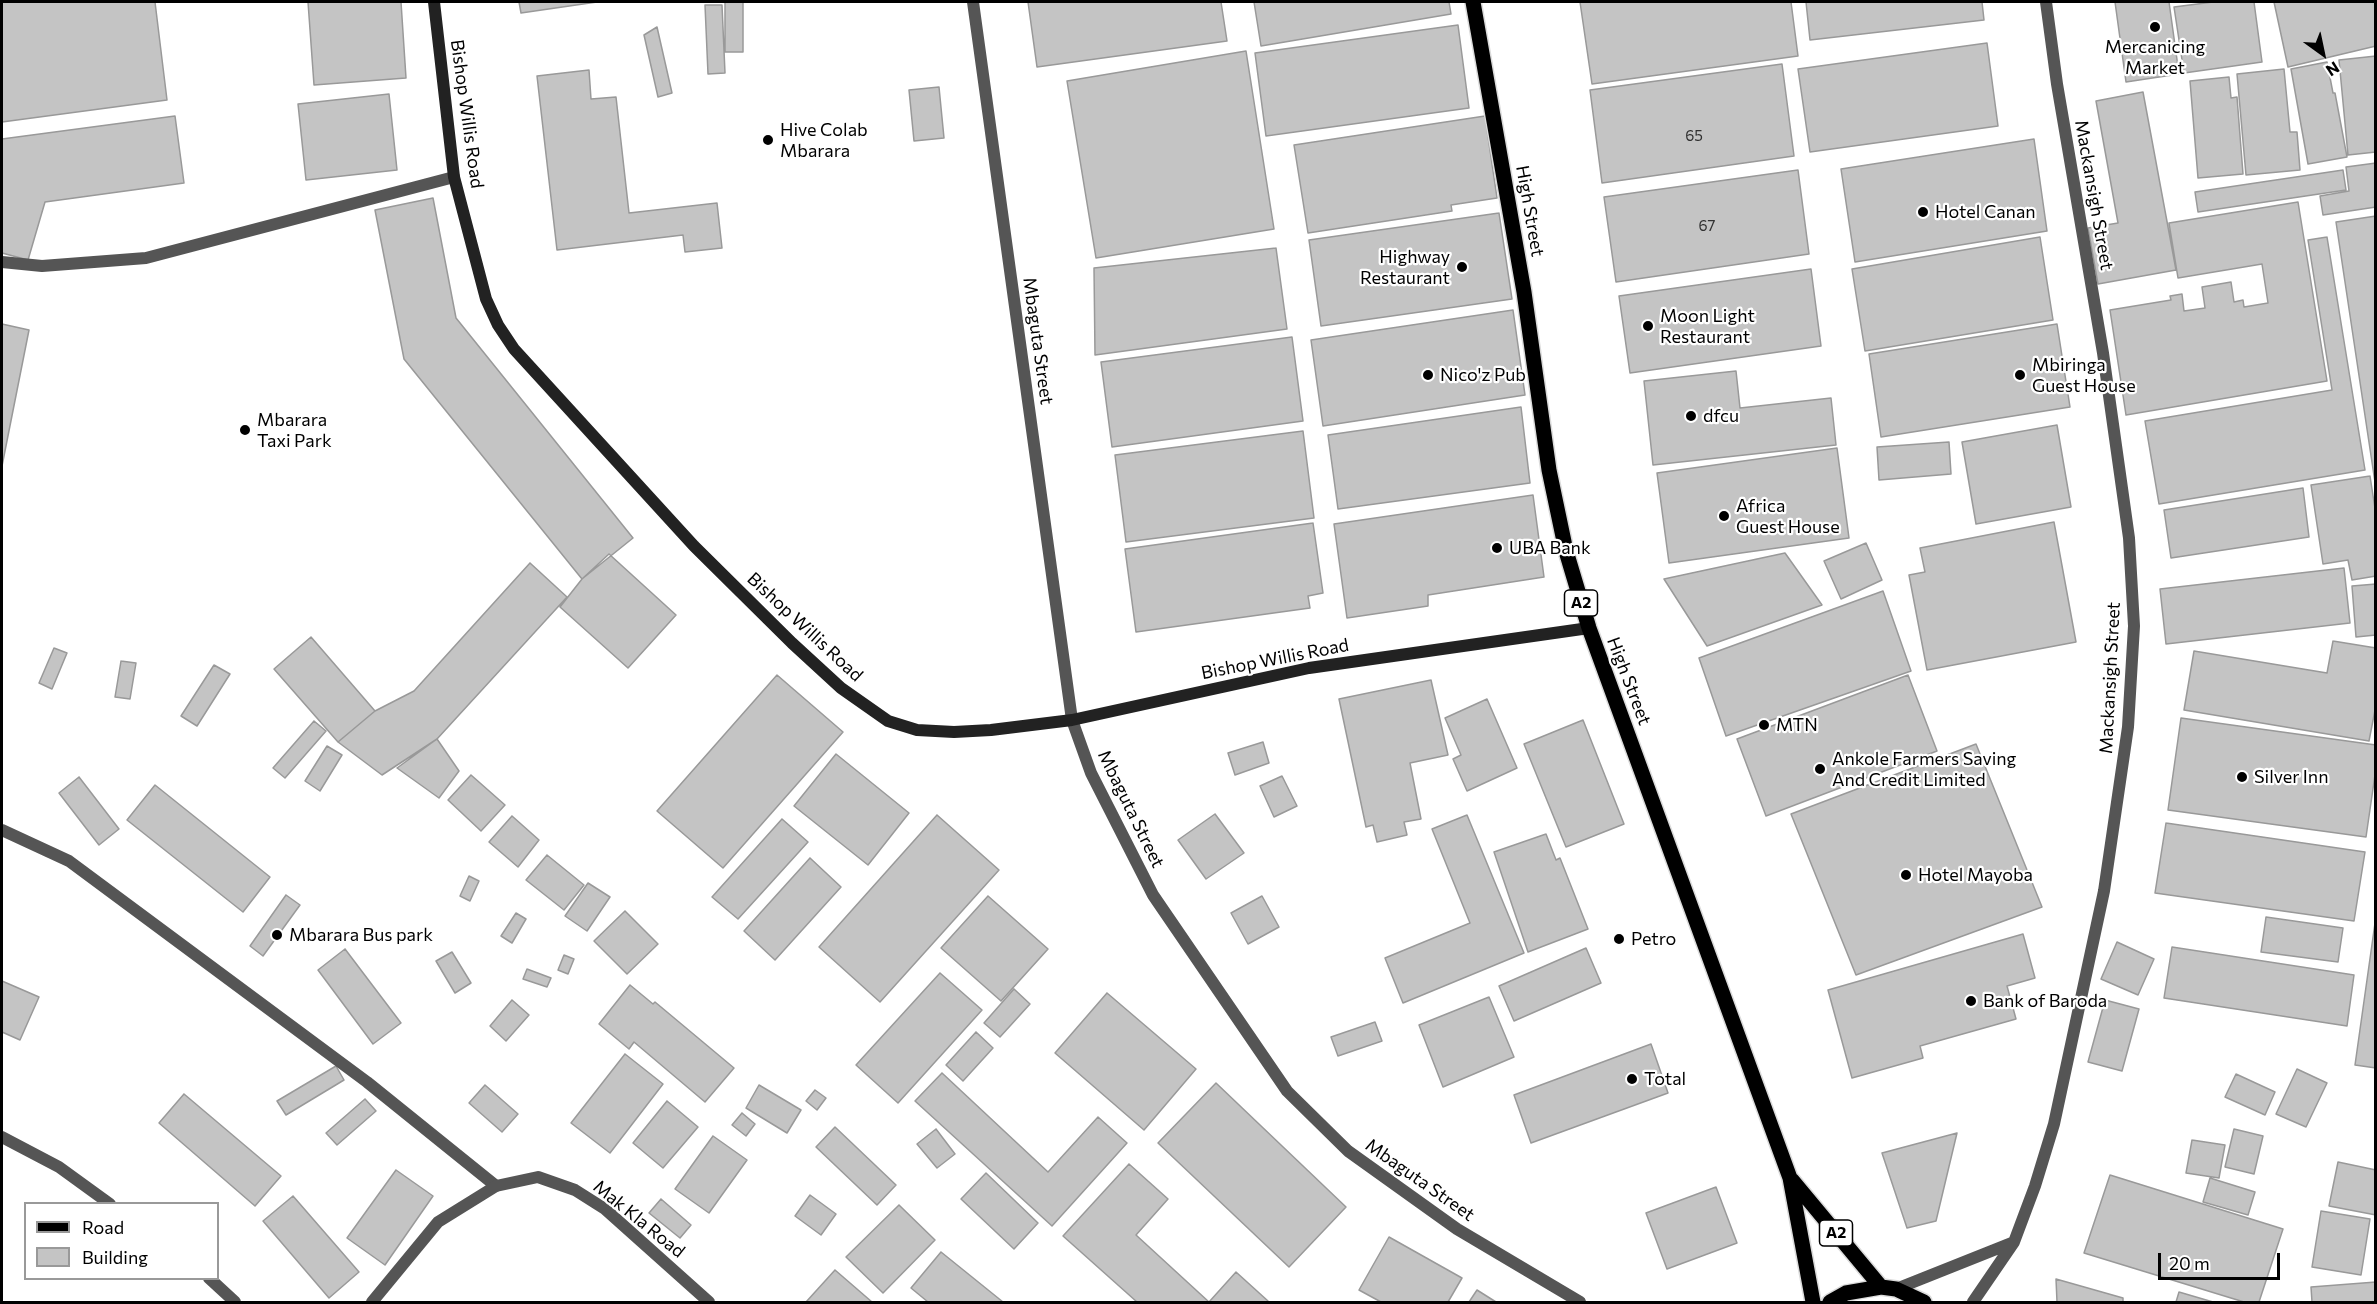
<!DOCTYPE html>
<style>
body{margin:0}
#map{position:relative;width:2377px;height:1304px;overflow:hidden;background:#fff;font-family:Commissioner,sans-serif}
canvas{display:block}
.frame{position:absolute;inset:0;border:3px solid #000;pointer-events:none}
.legend{position:absolute;left:24px;top:1202px;width:195px;height:78px;box-sizing:border-box;background:#fff;border:2px solid #999;margin:0;padding:8px 10px;list-style:none;font-size:18px;color:#000}
.legend li{display:flex;align-items:center;gap:12px;height:30px}
.legend b{width:30px;border:2px solid #999}
.north{position:absolute;left:2293px;top:24px;width:60px;height:60px;-webkit-text-stroke:4px #fff;paint-order:stroke;rotate:147deg;font-size:16px;font-weight:700;line-height:24px;text-align:center;color:#000}
.north::after{content:'';display:block;margin:auto;width:21px;height:27px;background:#000;clip-path:polygon(50% 0,100% 100%,50% 72%,0 100%)}
.scale{position:absolute;left:2158px;top:1253px;width:122px;height:27px;box-sizing:border-box;border:3px solid #000;border-top:0;padding-left:8px;font-size:18px;line-height:21px;white-space:nowrap;color:#000;-webkit-text-stroke:4px #fff;paint-order:stroke}
</style>
<div id="map">
<canvas width="2377" height="1304"></canvas>
<div class="frame"></div>
<ul class="legend">
<li><b style="height:8px;background:#000"></b>Road</li>
<li><b style="height:16px;background:#c4c4c4"></b>Building</li>
</ul>
<div class="north">N</div>
<div class="scale">20 m</div>
</div>
<script>
const g = document.querySelector('canvas').getContext('2d');
g.lineJoin = 'round';
function fill(path, color) { g.fillStyle = color; g.fill(path, 'evenodd'); }
const shape = rows => new Path2D(rows.map(r => 'M' + r).join(''));
function stroke(path, color, width, dash) { g.strokeStyle = color; g.lineWidth = width; g.lineCap = dash ? 'butt' : 'round'; g.setLineDash(dash || []); g.stroke(path); }
function drawText(font, color, halo, rows, align = 'center') {
  g.font = font + ' Commissioner,sans-serif'; g.lineWidth = 4.5; g.setLineDash([]); g.textBaseline = 'middle'; g.strokeStyle = halo; g.fillStyle = color; for (const [text, x, y, turn = 0] of rows) {
    g.save(); g.translate(x, y); g.rotate((+turn || 0) * Math.PI / 180); g.textAlign = isNaN(turn) ? turn : align; if (halo) g.strokeText(text, 0, 0); g.fillText(text, 0, 0); g.restore();
  }
}
const building = shape([
 [2,2,155,2,167,100,2,122,2,2],
 [308,2,401,2,406,78,314,85,308,2],
 [519,2,597,2,521,13,519,2],
 [725,2,743,2,743,52,725,52,725,2],
 [1028,2,1221,2,1227,41,1037,67,1028,2],
 [1254,2,1449,2,1451,14,1261,46,1254,2],
 [1580,2,1791,2,1798,56,1592,84,1580,2],
 [1806,2,1982,2,1984,20,1810,40,1806,2],
 [2115,2,2169,2,2179,74,2126,82,2115,2],
 [2213,2,2254,2,2262,62,2184,73,2174,7,2213,2],
 [2274,2,2376,2,2376,46,2288,67,2274,2],
 [705,5,722,5,725,73,708,74,705,5],
 [1458,25,1469,108,1266,136,1255,53,1458,25],
 [657,27,672,93,658,97,644,35,657,27],
 [1987,43,1998,126,1810,152,1798,69,1987,43],
 [1246,51,1274,229,1096,258,1067,81,1246,51],
 [2376,56,2376,152,2348,155,2339,60,2376,56],
 [2327,62,2333,93,2335,93,2347,157,2308,164,2291,69,2327,62],
 [1782,64,1794,156,1602,183,1590,90,1782,64],
 [2284,69,2290,132,2297,132,2300,170,2246,175,2237,74,2284,69],
 [589,70,591,99,616,97,629,213,717,203,722,248,685,252,683,235,557,250,537,76,589,70],
 [2229,77,2231,98,2237,97,2243,174,2198,178,2190,81,2229,77],
 [939,87,944,138,914,141,909,90,939,87],
 [2143,92,2176,270,2098,284,2088,228,2118,223,2096,101,2143,92],
 [389,94,397,170,306,180,298,104,389,94],
 [175,116,184,183,45,202,28,260,2,253,2,139,175,116],
 [1485,116,1497,198,1451,205,1452,211,1308,233,1294,145,1485,116],
 [2034,139,2047,231,1855,262,1841,169,2034,139],
 [2376,163,2376,207,2323,215,2320,196,2349,191,2346,167,2376,163],
 [1798,170,1809,254,1616,282,1604,197,1798,170],
 [2343,170,2346,190,2198,212,2195,192,2343,170],
 [433,198,456,318,633,538,582,579,404,359,375,210,433,198],
 [2298,202,2327,381,2126,415,2110,310,2171,300,2170,296,2182,294,2184,311,2205,308,2202,287,2231,282,2234,302,2243,300,2244,307,2268,303,2262,264,2178,278,2169,223,2298,202],
 [1499,213,1512,299,1321,326,1309,240,1499,213],
 [2376,216,2376,489,2336,222,2376,216],
 [2040,237,2053,320,1865,351,1852,269,2040,237],
 [2327,237,2365,470,2159,504,2145,421,2332,390,2308,240,2327,237],
 [1276,248,1287,329,1095,355,1094,268,1276,248],
 [1811,269,1821,346,1630,373,1619,296,1811,269],
 [1513,310,1525,395,1323,426,1311,340,1513,310],
 [2,324,29,330,2,466,2,324],
 [2057,324,2070,407,1881,437,1869,354,2057,324],
 [1292,337,1303,421,1112,447,1101,362,1292,337],
 [1736,371,1740,408,1831,398,1836,445,1653,465,1644,381,1736,371],
 [1521,407,1530,483,1338,509,1328,435,1521,407],
 [2057,425,2071,507,1976,524,1962,442,2057,425],
 [1303,431,1314,518,1126,542,1115,455,1303,431],
 [1949,442,1951,474,1879,480,1877,447,1949,442],
 [1837,448,1849,538,1669,563,1657,473,1837,448],
 [2370,476,2376,515,2376,576,2352,580,2348,560,2323,564,2311,485,2370,476],
 [2303,488,2309,537,2171,558,2164,510,2303,488],
 [1533,495,1544,577,1428,595,1428,606,1347,618,1334,524,1533,495],
 [2054,522,2076,642,1927,670,1909,575,1925,572,1920,548,2054,522],
 [1313,523,1323,593,1308,596,1310,608,1136,632,1125,549,1313,523],
 [1866,543,1882,580,1841,599,1824,561,1866,543],
 [1785,553,1822,605,1707,646,1664,579,1785,553],
 [609,554,676,615,628,668,560,607,582,579,609,554],
 [530,563,567,597,437,739,382,775,338,742,375,711,414,691,530,563],
 [2344,568,2350,623,2166,644,2160,589,2344,568],
 [2376,584,2376,635,2356,637,2352,586,2376,584],
 [1883,591,1911,671,1726,736,1699,658,1883,591],
 [311,637,375,711,338,742,274,669,311,637],
 [2333,641,2376,648,2376,705,2369,741,2184,710,2194,651,2327,673,2333,641],
 [54,648,67,653,52,689,39,683,54,648],
 [121,661,136,663,130,699,115,697,121,661],
 [214,665,230,674,197,726,181,716,214,665],
 [777,675,843,732,723,868,657,811,777,675],
 [1908,675,1937,751,1766,816,1737,739,1908,675],
 [1431,680,1448,755,1410,763,1421,819,1404,822,1407,835,1377,842,1373,825,1366,827,1339,699,1431,680],
 [1487,699,1517,768,1467,791,1453,759,1461,755,1445,718,1487,699],
 [2181,718,2376,745,2376,768,2366,837,2168,810,2181,718],
 [1583,720,1624,824,1566,847,1524,744,1583,720],
 [314,721,326,731,285,778,273,768,314,721],
 [437,739,459,771,439,798,397,768,437,739],
 [1263,742,1269,763,1235,775,1228,753,1263,742],
 [1976,744,2042,907,1856,975,1791,814,1976,744],
 [327,746,342,755,320,791,305,781,327,746],
 [836,754,909,813,868,865,794,806,836,754],
 [471,775,505,805,481,831,448,800,471,775],
 [1282,776,1297,806,1274,817,1260,786,1282,776],
 [79,777,119,829,99,845,59,793,79,777],
 [155,785,270,877,243,912,127,820,155,785],
 [1215,814,1244,853,1206,879,1178,840,1215,814],
 [937,815,999,870,880,1002,819,947,937,815],
 [1467,815,1524,953,1403,1003,1385,958,1470,923,1432,829,1467,815],
 [512,816,539,840,518,867,489,842,512,816],
 [782,819,808,842,738,919,712,897,782,819],
 [2166,823,2365,852,2354,921,2155,893,2166,823],
 [1546,834,1556,860,1560,858,1588,929,1528,952,1494,852,1546,834],
 [547,855,584,885,564,910,526,880,547,855],
 [810,858,841,887,775,960,744,931,810,858],
 [469,876,479,881,470,901,460,896,469,876],
 [588,883,610,897,587,931,565,916,588,883],
 [286,895,300,905,263,956,250,946,286,895],
 [988,896,1048,949,1001,1001,941,948,988,896],
 [1262,896,1279,927,1248,944,1231,913,1262,896],
 [625,911,658,944,627,974,594,941,625,911],
 [516,913,526,919,512,943,501,936,516,913],
 [2376,916,2376,1068,2355,1065,2376,916],
 [2266,917,2343,928,2338,962,2261,952,2266,917],
 [2023,934,2035,978,2007,986,2016,1019,1920,1046,1923,1058,1852,1078,1828,990,2023,934],
 [2117,942,2154,959,2138,995,2101,979,2117,942],
 [2172,947,2354,975,2347,1026,2164,998,2172,947],
 [1586,948,1601,983,1514,1021,1499,986,1586,948],
 [345,949,401,1023,373,1044,318,970,345,949],
 [452,952,471,983,455,993,436,961,452,952],
 [564,955,574,959,568,974,558,970,564,955],
 [527,969,551,978,547,987,523,979,527,969],
 [940,973,982,1010,898,1103,856,1065,940,973],
 [2,981,39,997,20,1040,2,1032,2,981],
 [630,985,653,1004,655,1002,734,1068,705,1102,634,1042,629,1049,599,1024,630,985],
 [1014,989,1030,1004,1000,1037,984,1023,1014,989],
 [1107,993,1196,1069,1144,1130,1055,1053,1107,993],
 [1489,997,1514,1057,1443,1087,1419,1025,1489,997],
 [512,1000,529,1015,506,1041,490,1026,512,1000],
 [2105,1000,2139,1009,2122,1071,2088,1062,2105,1000],
 [1375,1022,1382,1041,1338,1056,1331,1037,1375,1022],
 [976,1032,993,1048,963,1081,946,1065,976,1032],
 [1651,1044,1668,1093,1531,1143,1514,1095,1651,1044],
 [625,1054,663,1084,610,1153,571,1123,625,1054],
 [336,1066,344,1080,286,1115,277,1101,336,1066],
 [2297,1069,2327,1083,2306,1127,2276,1114,2297,1069],
 [942,1073,1048,1172,1098,1117,1127,1143,1052,1226,915,1101,942,1073],
 [2236,1074,2275,1092,2265,1115,2225,1097,2236,1074],
 [1216,1083,1346,1207,1289,1267,1158,1143,1216,1083],
 [485,1085,518,1114,502,1132,469,1103,485,1085],
 [759,1085,801,1110,787,1133,746,1108,759,1085],
 [815,1090,826,1098,817,1110,806,1101,815,1090],
 [184,1094,281,1176,255,1206,159,1123,184,1094],
 [365,1099,376,1111,337,1145,326,1133,365,1099],
 [667,1101,698,1127,663,1168,633,1143,667,1101],
 [742,1113,755,1124,746,1136,732,1125,742,1113],
 [835,1127,896,1185,877,1205,816,1147,835,1127],
 [936,1129,955,1154,937,1168,917,1144,936,1129],
 [2234,1129,2263,1136,2254,1174,2225,1167,2234,1129],
 [1957,1133,1936,1221,1907,1228,1882,1153,1957,1133],
 [713,1136,747,1160,709,1213,675,1189,713,1136],
 [2192,1140,2225,1145,2219,1178,2186,1173,2192,1140],
 [2338,1162,2376,1170,2376,1215,2329,1206,2338,1162],
 [1129,1164,1168,1199,1136,1235,1209,1302,1236,1272,1268,1301,1266,1302,1137,1302,1063,1236,1129,1164],
 [396,1170,433,1196,385,1265,347,1238,396,1170],
 [986,1173,1038,1223,1014,1249,961,1199,986,1173],
 [2110,1175,2283,1229,2259,1302,2244,1302,2084,1253,2110,1175],
 [2210,1178,2255,1192,2248,1215,2203,1202,2210,1178],
 [1716,1187,1737,1243,1667,1269,1646,1213,1716,1187],
 [810,1195,836,1214,821,1235,795,1216,810,1195],
 [293,1196,359,1272,329,1298,263,1221,293,1196],
 [661,1199,691,1225,680,1238,649,1213,661,1199],
 [899,1205,935,1240,883,1293,846,1257,899,1205],
 [2321,1211,2370,1219,2361,1275,2312,1267,2321,1211],
 [1389,1237,1462,1278,1448,1302,1381,1302,1359,1290,1389,1237],
 [941,1252,1003,1302,928,1302,911,1288,941,1252],
 [835,1270,872,1302,806,1302,835,1270],
 [2056,1279,2123,1298,2123,1302,2057,1302,2056,1279],
 [2376,1282,2376,1302,2312,1302,2311,1287,2376,1282],
 [1477,1290,1496,1302,1469,1302,1477,1290],
 [2179,1292,2213,1302,2176,1302,2179,1292]
]);
fill(building, '#c4c4c4');
stroke(building, '#999', 1.5);
const primary = shape([
 [1473,2,1524,292,1549,470,1566,551,1589,628,1790,1178,1813,1302],
 [1792,1180,1881,1287],
 [1830,1302,1846,1293,1881,1287,1896,1289,1924,1302]
]);
stroke(primary, '#dbdbdb', 18);
stroke(shape([
 [2,262,42,266,146,258,454,177],
 [2,830,69,861,367,1082,496,1186]
]), '#555', 12);
stroke(shape([
 [973,2,1072,720,1091,773,1153,895,1287,1091,1348,1151,1457,1229,1580,1302],
 [2,1137,59,1167,110,1204],
 [209,1278,235,1302],
 [1896,1289,2014,1242],
 [372,1302,438,1222,496,1186,538,1177,575,1190,605,1209,709,1302],
 [1973,1302,2014,1242,2035,1186,2054,1124,2104,891,2128,727,2134,626,2129,538,2103,353,2057,84,2046,2]
]), '#555', 12);
stroke(shape([
 [434,2,454,177,486,299,498,325,514,349,694,546,792,643,841,688,888,721,917,730,954,732,991,730,1072,720,1309,668,1589,628]
]), '#222', 12);
stroke(primary, '#000', 15);
for (const [x, y, r, color] of [
 [2155,27,6,"#000"],
 [768,140,6,"#000"],
 [1923,212,6,"#000"],
 [1462,267,6,"#000"],
 [1648,326,6,"#000"],
 [1428,375,6,"#000"],
 [2020,375,6,"#000"],
 [1691,416,6,"#000"],
 [245,430,6,"#000"],
 [1724,516,6,"#000"],
 [1497,548,6,"#000"],
 [1764,725,6,"#000"],
 [1820,769,6,"#000"],
 [2242,777,6,"#000"],
 [1906,875,6,"#000"],
 [277,935,6,"#000"],
 [1619,939,6,"#000"],
 [1971,1001,6,"#000"],
 [1632,1079,6,"#000"]
]) { const dot = new Path2D(); dot.arc(x, y, r, 0, 2 * Math.PI); g.fillStyle = color; g.fill(dot); stroke(dot, '#fff', 2); }
drawText('15px', '#313131', null, [
 ["65",1694,136],
 ["67",1707,226]
]);
for (const [x, y, w] of [
 [1581,603,33],
 [1836,1233,33]
]) { const box = new Path2D(); box.roundRect(x - w / 2, y - 13, w, 26, 4.5); g.fillStyle = '#fff'; g.fill(box); stroke(box, '#000', 1.5); }
drawText('bold 16px', '#000', null, [
 ["A2",1581,603],
 ["A2",1836,1233]
]);
drawText('18px', '#000', '#fff', [
 ["Mercanicing",2155,47,"center"],
 ["Market",2155,68,"center"],
 ["Hive Colab",780,130],
 ["Mbarara",780,151],
 ["Hotel Canan",1935,212],
 ["Highway",1450,257,"right"],
 ["Restaurant",1450,278,"right"],
 ["Moon Light",1660,316],
 ["Restaurant",1660,337],
 ["Mbiringa",2032,365],
 ["Guest House",2032,386],
 ["Nico'z Pub",1440,375],
 ["dfcu",1703,416],
 ["Mbarara",257,420],
 ["Taxi Park",257,441],
 ["Africa",1736,506],
 ["Guest House",1736,527],
 ["UBA Bank",1509,548],
 ["MTN",1776,725],
 ["Ankole Farmers Saving",1832,759],
 ["And Credit Limited",1832,780],
 ["Silver Inn",2254,777],
 ["Hotel Mayoba",1918,875],
 ["Mbarara Bus park",289,935],
 ["Petro",1631,939],
 ["Bank of Baroda",1983,1001],
 ["Total",1644,1079]
], 'left');
drawText('18px', '#000', '#fff', [
 ["Bishop Willis Road",467,114,82],
 ["Mackansigh Street",2094,195,80],
 ["High Street",1530,211,80],
 ["Mbaguta Street",1038,341,82],
 ["Bishop Willis Road",805,627,43],
 ["Bishop Willis Road",1275,659,-11],
 ["Mackansigh Street",2110,678,-87],
 ["High Street",1629,681,69],
 ["Mbaguta Street",1131,809,64],
 ["Mbaguta Street",1420,1180,35],
 ["Mak Kla Road",639,1219,39]
]);
</script>
